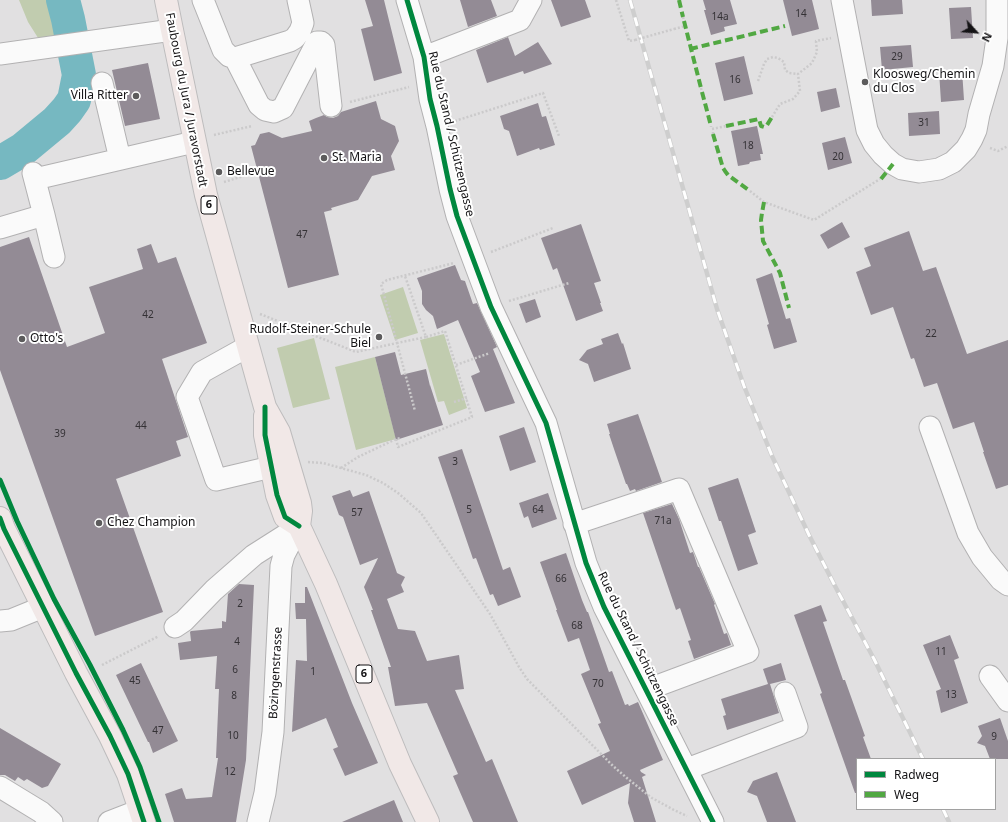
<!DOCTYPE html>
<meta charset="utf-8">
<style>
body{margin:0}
#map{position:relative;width:1008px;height:822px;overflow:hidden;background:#e1e0e1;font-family:"Noto Sans",sans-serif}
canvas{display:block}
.legend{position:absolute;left:856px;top:758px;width:140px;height:52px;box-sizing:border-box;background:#fff;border:1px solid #a1a1a1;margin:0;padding:5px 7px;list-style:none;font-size:12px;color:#141315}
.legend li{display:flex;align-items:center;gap:8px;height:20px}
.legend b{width:20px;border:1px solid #a1a1a1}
.north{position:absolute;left:956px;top:12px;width:40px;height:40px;-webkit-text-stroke:3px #fff;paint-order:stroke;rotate:116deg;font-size:11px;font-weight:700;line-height:16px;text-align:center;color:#141315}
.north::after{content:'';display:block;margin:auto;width:14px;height:18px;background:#141315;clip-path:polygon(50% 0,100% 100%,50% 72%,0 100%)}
</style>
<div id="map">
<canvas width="1008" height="822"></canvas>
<ul class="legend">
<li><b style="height:5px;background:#00873e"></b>Radweg</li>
<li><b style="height:5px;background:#51a842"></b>Weg</li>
</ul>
<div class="north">N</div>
</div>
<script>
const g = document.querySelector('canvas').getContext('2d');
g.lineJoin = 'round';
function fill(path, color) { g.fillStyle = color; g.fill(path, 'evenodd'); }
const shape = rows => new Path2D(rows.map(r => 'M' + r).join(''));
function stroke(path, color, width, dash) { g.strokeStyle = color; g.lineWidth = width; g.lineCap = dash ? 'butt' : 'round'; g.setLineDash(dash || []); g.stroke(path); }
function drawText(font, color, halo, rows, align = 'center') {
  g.font = font + ' "Noto Sans",sans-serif'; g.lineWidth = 4; g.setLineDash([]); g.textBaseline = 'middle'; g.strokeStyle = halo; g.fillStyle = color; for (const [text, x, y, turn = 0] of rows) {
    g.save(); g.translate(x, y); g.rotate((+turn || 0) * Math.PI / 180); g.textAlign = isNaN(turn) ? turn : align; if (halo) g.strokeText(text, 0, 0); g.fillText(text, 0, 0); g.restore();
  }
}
fill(shape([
 [19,0,55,0,64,38,40,41,28,22],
 [403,287,418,333,395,340,380,295],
 [444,334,467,408,449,415,444,401,438,402,420,340],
 [314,338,330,399,293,408,277,348],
 [375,357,396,439,356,450,335,367]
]), '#c1ccaf');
stroke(shape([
 [0,163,22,150,57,121,67,110,74,100,79,75,68,19,63,0]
]), '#76b8c1', 34);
fill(shape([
 [365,0,384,0,402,73,374,81,361,29,373,26],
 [460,0,491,0,497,16,468,27],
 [551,0,585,0,591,17,561,27],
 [703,0,730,0,737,24,724,27,725,31,711,35,704,10,706,10],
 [783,0,812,0,819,29,792,36],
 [871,0,902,0,903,14,872,16],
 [971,7,973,38,951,39,949,8],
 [508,37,515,56,538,42,552,64,524,74,523,71,487,83,476,50],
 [911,45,913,67,882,70,880,47],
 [744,56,753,94,724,101,715,63],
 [148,63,160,119,125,126,112,70],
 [962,70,964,100,941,102,939,71],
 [836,88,840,107,821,112,817,92],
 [376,101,381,119,395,126,399,141,391,156,395,170,372,176,358,200,331,208,332,210,324,212,339,275,288,288,251,146,255,145,260,134,269,132,282,138,312,131,309,121,316,118,324,115,327,117,333,118,338,116,341,112],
 [538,103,542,117,546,116,555,145,540,150,539,148,517,156,509,131,504,129,500,116],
 [939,111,940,134,909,136,908,113],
 [757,126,763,154,760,154,761,160,750,162,749,164,738,166,731,131],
 [845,137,852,163,828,170,822,143],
 [842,222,850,237,828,249,820,235],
 [581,224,601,281,594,283,601,303,600,303,603,311,576,321,557,268,553,270,541,238],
 [909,231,923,271,936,267,967,354,1008,340,1008,485,996,489,983,452,984,452,974,422,953,429,937,383,924,387,914,358,911,359,893,307,871,315,856,272,871,266,864,248],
 [29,237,67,347,105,333,89,287,143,269,137,249,151,244,158,263,176,257,207,343,162,359,188,437,176,441,181,456,116,479,163,612,95,636,0,370,0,247],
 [455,265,461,280,465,281,473,304,477,303,497,347,493,349,515,403,485,412,471,376,480,372,458,320,437,329,433,316,426,310,422,304,422,291,417,278],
 [772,273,786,319,790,318,797,342,774,349,767,325,769,324,756,279],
 [535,299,541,317,526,323,519,304],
 [618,333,622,344,623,343,631,369,594,382,588,364,579,360,587,350,603,344,601,339],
 [395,352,401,375,426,369,430,386,430,385,443,425,396,440,375,357],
 [638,414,662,482,636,491,635,489,630,491,627,484,626,484,614,449,609,434,610,434,607,424],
 [524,427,536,462,510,471,499,436],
 [462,449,503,570,510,567,521,597,498,606,493,594,490,595,476,558,473,559,438,457],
 [738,478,756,532,748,535,758,564,738,571,721,521,719,521,708,488],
 [350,490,353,497,369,491,397,573,405,577,401,585,404,592,387,599,398,629,415,631,427,661,459,655,464,689,455,690,486,762,492,759,518,822,473,822,453,776,458,774,427,703,395,706,388,667,391,667,371,610,373,610,364,587,378,558,360,565,343,517,339,515,332,496],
 [548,493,557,519,532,528,528,516,524,518,519,503],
 [672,504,679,519,690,553,693,552,698,567,699,567,715,604,714,605,724,634,727,633,731,645,694,659,688,641,691,640,680,608,676,610,643,513],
 [566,553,582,600,587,612,588,612,609,672,612,671,625,705,628,704,629,706,638,702,663,760,640,770,641,772,646,775,642,777,656,822,634,822,628,803,630,783,582,805,567,771,610,751,598,724,601,723,581,674,590,670,579,638,568,642,556,610,557,610,540,562],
 [239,584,254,585,246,760,236,822,174,822,165,794,182,788,186,799,212,797,218,758,216,758,219,689,215,689,217,656,180,660,178,643,191,641,190,632,191,631,222,628,222,621,226,622,228,594],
 [305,587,307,587,352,703,378,763,345,776,333,749,338,747,326,718,292,732,296,660,307,661,306,619,296,619,295,603,305,603],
 [821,605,827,621,823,622,843,680,845,680,865,736,863,737,871,759,857,759,857,793,855,793,820,694,822,693,794,615],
 [950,635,959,658,954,660,968,703,941,713,936,691,941,689,923,645],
 [141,663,178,741,153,753,149,742,148,742,116,675],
 [781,663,786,680,770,684,779,713,727,730,723,716,726,715,721,699,768,684,763,669],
 [1000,718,1008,741,1008,759,990,759,985,746,977,743,982,736,978,726],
 [0,728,61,764,48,786,42,788,27,779,24,781,18,777,15,781,5,775,0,775],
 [777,772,796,822,767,822,757,796,747,792,753,781],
 [394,800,403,822,342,822]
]), '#938b95');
const minor = shape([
 [203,0,223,50,229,56,235,58,290,41,295,38,300,31,303,23,298,0],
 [407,0,424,57,430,99,437,126,450,189,457,216,491,307,546,423,586,563,604,607,713,822],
 [842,0,867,130,874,144,883,155,893,164,902,169,919,172,939,169,953,162,966,149,972,139,976,130,979,114,993,66,997,38,997,0],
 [0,54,172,30],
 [424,57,520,20,531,0],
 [235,58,259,105,265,110,274,112,283,108,315,46,317,42,321,42,324,45,331,106],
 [102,83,120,159],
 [33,173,44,215],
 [35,179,194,142],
 [0,228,44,215,54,257],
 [247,347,202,372,187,397,216,480,271,467],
 [930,427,968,533,982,557,1001,580,1008,585],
 [574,524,679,489,748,652,646,690],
 [0,621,11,620,43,607],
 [175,627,184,621,214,590,254,555,298,527],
 [990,676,1008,701],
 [687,769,797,727,785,693],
 [0,787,41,812,52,822],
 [109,822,140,810],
 [258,822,265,793,273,732,281,566,284,555,299,526]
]);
const major = shape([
 [166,0,172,30,206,195,265,407,279,432,300,503,301,511,299,526],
 [265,416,265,435,277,495,285,517,299,526,326,584,400,764,428,822],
 [0,518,4,529,76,673,110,736,128,774,144,822]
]);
stroke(minor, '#b2b1b2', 23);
stroke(major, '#bdbcbd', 24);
stroke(shape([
 [616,0,629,41,635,40],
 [683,17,684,21],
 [674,29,685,26],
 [758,81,764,64,767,59,773,57,778,58,784,62,785,70,789,73,798,74],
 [701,88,702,92],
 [350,102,409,87],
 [772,117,780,104,793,99,800,91,798,74,812,63,817,52,816,41,831,38],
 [455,121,543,93,559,136],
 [711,126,711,127],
 [712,129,726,126],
 [713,132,713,134],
 [214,135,252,126],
 [990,148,998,151,1008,146],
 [224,182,260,171],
 [750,191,764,202,814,220,880,179],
 [491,252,553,228],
 [509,301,569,283],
 [260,314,356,352,397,343,415,411],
 [426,337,397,343,381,284,387,280,454,263],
 [456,365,490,353],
 [454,402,467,398],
 [396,439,398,447,472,417,445,331,426,337,405,276],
 [308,462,323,463,366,475,383,483,398,493,421,513,490,614,519,667,527,679,613,766,628,779,652,798,674,810,687,816],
 [341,468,358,457,396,439,401,438],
 [102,665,159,636]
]), '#cbcacb', 2.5, [2, 2]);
stroke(minor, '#fafafa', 21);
stroke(major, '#f1e8e7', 22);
const rail = shape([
 [630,0,717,309,744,386,772,456,809,535,835,586,874,659,923,759],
 [943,809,949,822]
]);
stroke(rail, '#cecece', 4.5);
stroke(rail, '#fff', 3, [9]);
stroke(shape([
 [635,40,674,29]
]), '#cbcacb', 2.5, [2, 2]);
stroke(shape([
 [679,0,683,17],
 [684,21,701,88],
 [690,49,785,26],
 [702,92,711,126],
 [726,126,759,119,761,126,764,127,767,125,772,117],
 [713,134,723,168,725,171,728,175,750,191],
 [881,179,893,164],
 [764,202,762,213,761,220,763,241,780,273,789,308]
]), '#51a842', 4, [8, 4]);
stroke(shape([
 [407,0,424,57,430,99,437,126,450,189,457,216,491,307,546,423,586,563,604,607,713,822],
 [265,407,265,435,277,495,285,517,299,526],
 [0,480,17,521,54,599,90,665,123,730,140,767,159,822],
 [0,518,4,529,76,673,110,736,128,774,144,822]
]), '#00873e', 5);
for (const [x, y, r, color] of [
 [865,82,4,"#5c5b5c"],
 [136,96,4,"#5c5b5c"],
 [324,158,4,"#5c5b5c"],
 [219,172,4,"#5c5b5c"],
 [379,337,4,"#5c5b5c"],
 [22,339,4,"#5c5b5c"],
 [99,523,4,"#5c5b5c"]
]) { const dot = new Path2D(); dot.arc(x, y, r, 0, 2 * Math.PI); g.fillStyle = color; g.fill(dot); stroke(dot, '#fff', 1.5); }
drawText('10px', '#343135', null, [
 ["14",801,14],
 ["14a",720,17],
 ["29",897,57],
 ["16",735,80],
 ["31",924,123],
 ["18",748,146],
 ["20",838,157],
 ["47",302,235],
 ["42",148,315],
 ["22",931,334],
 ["44",141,426],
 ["39",60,434],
 ["3",455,462],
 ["5",469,510],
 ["64",538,510],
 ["57",357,513],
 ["71a",663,521],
 ["66",561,579],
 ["2",240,604],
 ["68",577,626],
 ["4",237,642],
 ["11",941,652],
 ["6",235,670],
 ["1",313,672],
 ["45",135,681],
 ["70",598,684],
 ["13",951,695],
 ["8",234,696],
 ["47",158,731],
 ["10",233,736],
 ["9",994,737],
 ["12",230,772]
]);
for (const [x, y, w] of [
 [209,205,16],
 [364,674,16]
]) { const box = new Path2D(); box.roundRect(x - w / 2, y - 9, w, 18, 3); g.fillStyle = '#fff'; g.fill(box); stroke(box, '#141315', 1); }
drawText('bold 11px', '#141315', null, [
 ["6",209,205],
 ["6",364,674]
]);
drawText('12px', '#141315', '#fff', [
 ["Kloosweg/Chemin",873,75],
 ["du Clos",873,89],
 ["Villa Ritter",128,96,"right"],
 ["St. Maria",332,158],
 ["Bellevue",227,172],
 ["Rudolf-Steiner-Schule",371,330,"right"],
 ["Biel",371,344,"right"],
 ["Otto's",30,339],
 ["Chez Champion",107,523]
], 'left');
drawText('12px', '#141315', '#fff', [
 ["Faubourg du Jura / Juravorstadt",186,100,79],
 ["Rue du Stand / Schützengasse",451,134,77],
 ["Rue du Stand / Schützengasse",638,649,64],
 ["Bözingenstrasse",276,673,-87]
]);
</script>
